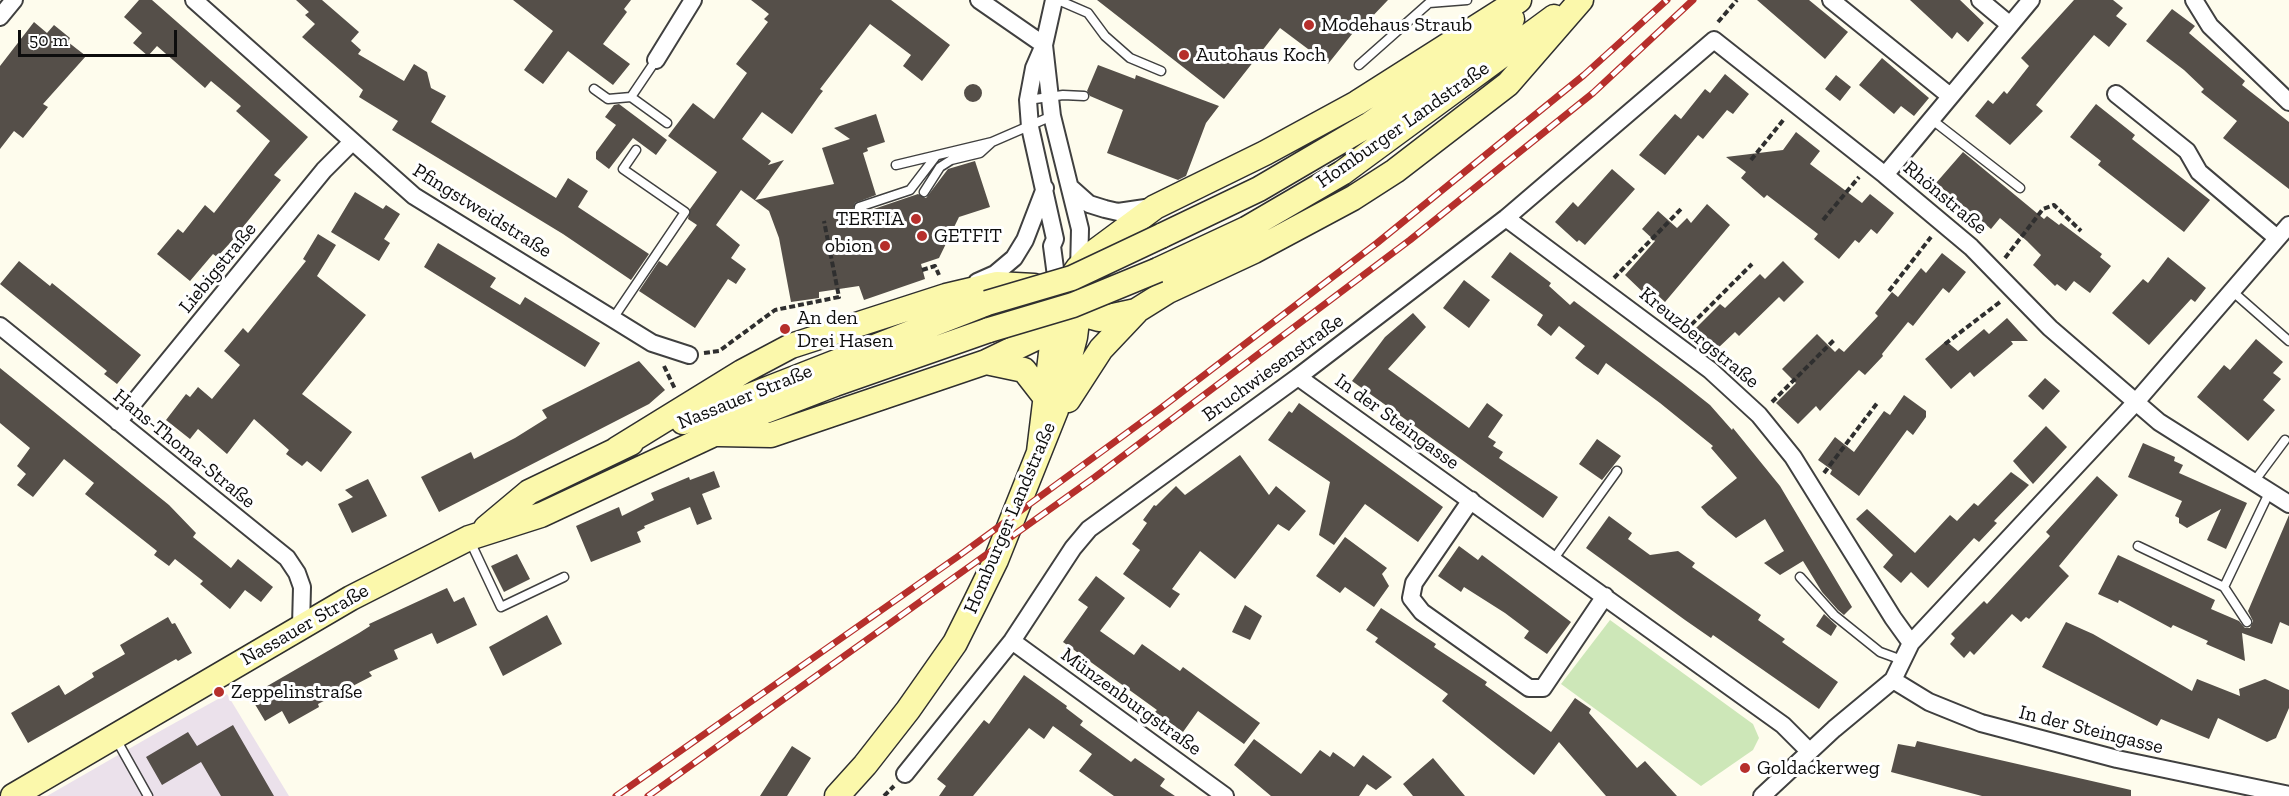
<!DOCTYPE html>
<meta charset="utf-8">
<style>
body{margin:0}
#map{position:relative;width:2289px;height:796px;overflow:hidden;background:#fefced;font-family:"Zilla Slab",serif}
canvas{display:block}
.scale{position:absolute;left:18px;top:30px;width:159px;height:27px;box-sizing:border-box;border:3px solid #0d0d0d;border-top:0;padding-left:8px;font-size:18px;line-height:21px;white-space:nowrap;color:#0d0d0d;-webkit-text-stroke:4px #fff;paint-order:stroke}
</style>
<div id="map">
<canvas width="2289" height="796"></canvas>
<div class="scale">50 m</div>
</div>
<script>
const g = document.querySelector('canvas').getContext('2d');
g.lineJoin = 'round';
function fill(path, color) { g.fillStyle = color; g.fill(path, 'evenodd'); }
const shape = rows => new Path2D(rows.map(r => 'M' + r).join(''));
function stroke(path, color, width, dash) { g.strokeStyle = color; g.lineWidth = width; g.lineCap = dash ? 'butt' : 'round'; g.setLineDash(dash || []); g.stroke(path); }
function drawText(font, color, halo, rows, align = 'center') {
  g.font = font + ' "Zilla Slab",serif'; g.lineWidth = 6; g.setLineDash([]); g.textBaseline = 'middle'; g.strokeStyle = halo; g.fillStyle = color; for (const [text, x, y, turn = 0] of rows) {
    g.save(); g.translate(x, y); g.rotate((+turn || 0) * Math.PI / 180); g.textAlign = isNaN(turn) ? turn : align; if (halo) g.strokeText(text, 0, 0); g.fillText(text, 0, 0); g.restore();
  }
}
fill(shape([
 [227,694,289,796,47,796,153,735]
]), '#ebe1eb');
fill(shape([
 [1610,620,1753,724,1759,738,1753,750,1701,786,1561,684]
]), '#cde7b8');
fill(shape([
 [139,0,152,0,308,137,274,175,281,180,260,206,230,243,217,257,213,254,190,281,157,254,178,229,183,233,205,205,214,213,270,141,236,111,241,106,211,81,205,88,157,46,148,56,133,43,142,33,124,17],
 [296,0,322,0,359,32,351,41,361,50,358,54,404,81,414,64,427,72,431,88,446,96,431,122,556,198,568,178,588,191,578,207,649,254,631,280,563,234,392,130,398,121,359,97,363,90,302,37,315,24,305,15,309,12],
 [513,0,631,0,624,9,627,12,603,44,630,64,613,85,568,51,543,84,524,70,553,31],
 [751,0,891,0,950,45,922,81,903,66,911,55,870,24,820,89,823,91,819,96,792,134,762,112,742,139,771,161,768,165,784,160,755,200,834,184,822,148,850,139,834,128,876,114,885,142,867,148,868,151,863,153,876,195,855,203,852,214,854,220,860,221,865,212,918,194,926,198,948,169,975,161,990,207,959,217,939,258,921,264,925,279,864,300,859,286,819,292,819,298,791,302,779,238,769,211,741,190,716,225,740,245,731,258,746,269,736,284,728,279,695,328,639,291,659,261,667,266,697,225,688,219,690,209,717,172,668,136,693,103,714,119,747,73,736,64,768,22,764,19,769,14],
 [1097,0,1388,0,1367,22,1364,19,1328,64,1280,28,1224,99],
 [1757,0,1809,0,1848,32,1825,59],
 [1910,0,1960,0,1984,23,1968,42,1957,32,1952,39],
 [2074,0,2113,0,2123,8,2116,16,2127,24,2109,47,2094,35,2036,105,2043,111,2010,145,1975,116,1988,100,1993,104,2004,91,2007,94,2029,66,2021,58],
 [2172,9,2195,26,2189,33,2245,81,2242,85,2289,122,2289,189,2223,138,2237,121,2201,92,2204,89,2184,70,2146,41],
 [34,22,47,33,54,25,70,38,68,42,86,56,43,104,48,107,23,138,14,131,0,149,0,66],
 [1882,58,1929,98,1914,116,1901,106,1894,114,1859,85],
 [1098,65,1135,79,1136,75,1219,106,1206,123,1186,176,1178,180,1107,153,1123,110,1090,96,1087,91],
 [1725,74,1749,94,1733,114,1727,110,1703,139,1698,135,1665,175,1639,155,1675,114,1681,119,1705,89,1710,93],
 [1836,75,1851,87,1840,101,1825,89],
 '964 93a9 9 0 1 1 18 0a9 9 0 1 1-18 0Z',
 [619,104,667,140,656,155,633,138,609,169,596,159,596,152,616,125,605,117,614,105],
 [2096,104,2135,135,2132,139,2210,200,2184,232,2098,165,2101,161,2070,137],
 [1796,132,1820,151,1810,164,1862,203,1870,194,1894,213,1877,234,1871,229,1859,243,1855,240,1839,259,1814,239,1818,234,1767,195,1764,198,1741,178,1746,172,1726,157,1783,150],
 [1963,152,2044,219,2047,216,2059,225,2061,223,2102,254,2100,257,2111,266,2090,293,2074,281,2066,291,2057,284,2055,286,2033,265,2041,255,2027,241,2000,218,1991,229,1936,183],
 [1612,169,1635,189,1585,245,1579,240,1577,242,1555,222,1573,202,1578,207],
 [355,192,383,209,386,205,400,214,384,239,390,243,379,261,331,232],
 [1707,204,1730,225,1665,302,1652,290,1647,296,1625,275,1655,241,1642,229,1658,211,1677,228,1687,218,1691,223],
 [318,234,336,245,317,276,366,315,302,394,352,432,321,472,307,461,302,466,286,454,289,450,254,419,227,454,198,429,190,439,166,420,186,394,190,397,198,387,212,399,240,365,224,351,243,328,248,333,306,261,303,259],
 [438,243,496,278,490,287,520,305,525,297,600,343,585,367,424,267],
 [1510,252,1551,283,1549,286,1570,305,1574,301,1681,382,1710,405,1732,430,1733,428,1780,486,1852,607,1844,615,1838,610,1822,592,1803,561,1780,575,1764,563,1784,551,1765,519,1736,538,1708,515,1701,507,1737,478,1711,448,1713,446,1660,403,1606,363,1598,375,1584,365,1575,358,1585,346,1559,326,1551,336,1537,325,1543,315,1491,277],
 [1942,253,1966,272,1949,293,1943,288,1913,326,1908,322,1882,354,1883,356,1865,375,1859,370,1820,411,1816,406,1798,424,1776,403,1796,383,1782,369,1817,334,1835,352,1839,348,1844,352,1878,316,1875,313,1892,292,1898,297,1921,268,1926,273],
 [2168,257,2206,288,2195,302,2191,299,2149,345,2112,313,2143,279,2148,283],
 [19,261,50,286,52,283,141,355,117,384,104,374,107,371,0,284],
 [1783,261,1804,282,1784,302,1779,297,1739,336,1735,332,1717,349,1696,328,1720,304,1725,308,1760,274,1765,279],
 [1464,280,1490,300,1469,328,1443,308],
 [1413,313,1426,327,1388,369,1469,428,1487,403,1503,415,1488,437,1496,442,1493,446,1503,452,1499,458,1558,497,1543,518,1352,381,1385,337],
 [2007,318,2028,341,2011,341,2013,344,1974,377,1970,372,1951,389,1925,359,1946,341,1958,351,1984,329,1989,334],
 [2256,339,2283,362,2273,373,2281,379,2263,400,2275,410,2248,441,2197,397,2224,365,2230,370],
 [639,361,665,390,649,404,439,512,421,477,471,452,474,459,515,438,547,418,542,410],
 [0,368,169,505,196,533,193,537,231,568,238,559,273,587,261,602,245,590,230,609,200,584,203,581,175,559,169,566,154,555,157,551,85,494,94,483,64,459,33,497,17,485,26,474,17,466,30,448,0,423],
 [2045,378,2060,391,2043,410,2028,396],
 [1904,395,1926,411,1926,417,1913,435,1907,430,1859,496,1830,474,1832,470,1818,460,1835,437,1854,452,1884,411,1890,415],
 [1299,403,1443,507,1418,542,1365,504,1334,545,1319,535,1330,482,1268,440,1289,411,1292,413],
 [2046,426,2067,447,2033,484,2013,461],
 [1597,439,1621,456,1602,480,1579,464],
 [2143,443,2175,457,2174,461,2183,465,2179,473,2247,503,2226,549,2207,540,2221,509,2187,528,2179,523,2179,518,2175,516,2182,501,2128,477],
 [1240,455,1269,495,1276,486,1306,511,1289,531,1278,524,1235,579,1200,551,1172,589,1180,594,1170,608,1123,574,1140,550,1132,544,1147,523,1143,520,1154,505,1156,506,1176,486,1185,495],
 [714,471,720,487,702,494,712,519,697,525,690,507,644,526,645,528,637,532,641,542,591,562,576,526,619,507,622,516,654,500,651,493,689,477,690,480],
 [2011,472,2029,485,1994,521,1997,523,1979,542,1974,538,1928,588,1911,572,1901,583,1883,567,1893,555,1856,519,1867,509,1915,553,1950,515,1957,521,1974,503,1978,506],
 [2097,476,2118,495,2059,566,2069,576,2029,619,2026,617,2021,622,2012,614,1974,655,1970,651,1964,658,1950,644,1955,638,1951,634,1984,601,1987,604,2050,536,2046,532],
 [368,479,387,516,352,533,338,504,353,497,345,490],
 [2289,515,2289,626,2280,622,2272,644,2242,633,2245,661,2206,644,2208,641,2173,625,2171,628,2119,600,2118,603,2098,594,2118,555,2215,600,2211,609,2239,621,2245,628,2250,628,2253,621,2248,611],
 [1609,516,1632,533,1628,539,1650,555,1678,551,1695,563,1692,567,1761,615,1758,620,1785,639,1782,642,1838,682,1819,709,1713,635,1711,638,1685,620,1586,548],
 [1345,537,1387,568,1382,574,1389,586,1374,607,1345,587,1340,593,1316,576],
 [1459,546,1478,560,1482,555,1571,622,1547,654,1524,638,1529,631,1505,613,1464,587,1461,592,1438,576],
 [517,554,530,579,504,592,491,566],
 [1096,576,1125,598,1100,631,1134,655,1142,644,1180,671,1183,667,1260,723,1244,744,1198,711,1183,732,1155,712,1157,710,1063,642,1088,607,1078,600],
 [447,588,454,602,464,597,477,625,437,644,432,633,394,650,398,659,369,672,372,676,318,704,319,707,289,724,282,711,265,721,250,696,359,633,370,626,369,624],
 [1245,605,1262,616,1250,640,1232,632],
 [1381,608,1436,644,1434,647,1487,682,1485,685,1551,732,1575,698,1591,709,1589,713,1637,768,1645,761,1677,796,1606,796,1559,742,1534,775,1442,701,1448,694,1375,642,1378,638,1366,630],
 [1824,614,1837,626,1831,636,1816,626],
 [547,615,562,644,503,676,489,647],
 [168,617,172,624,175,623,192,653,178,661,176,659,28,743,11,713,59,685,65,695,94,677,92,673,125,654,120,645],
 [2066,622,2093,634,2192,691,2197,679,2240,696,2239,689,2265,679,2289,690,2289,708,2276,738,2267,742,2218,718,2209,739,2161,719,2157,726,2042,667],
 [1024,675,1067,706,1066,708,1083,721,1080,725,1131,762,1135,758,1165,779,1160,786,1175,796,1114,796,1079,771,1092,754,1053,726,1044,739,1029,728,973,796,939,796,946,786,937,779,984,720,989,724],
 [233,725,274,796,221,796,201,762,162,785,146,757,188,732,197,746],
 [1254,739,1301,774,1320,750,1330,757,1333,752,1354,767,1363,755,1392,777,1376,790,1367,784,1359,796,1271,796,1234,765],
 [1917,741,2131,790,2131,796,1982,796,1891,772,1898,744,1915,747],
 [792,746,811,758,787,796,760,796],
 [1433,758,1465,796,1413,796,1403,784]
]), '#554f49');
const service = shape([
 [1058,0,1088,13,1105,36,1130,58,1161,71],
 [656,60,631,97,667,123],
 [1359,65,1429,3,1467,0],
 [594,89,608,99,631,97],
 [1028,100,1063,95,1084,96],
 [1931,119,2020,188],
 [896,165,992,142,1052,116],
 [924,192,940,167,951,160,980,153,991,143],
 [858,215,859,207,910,190,936,156],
 [2232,291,2289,341],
 [614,317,685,212,623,169,636,150],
 [2253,483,2285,440],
 [469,539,501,607,564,577],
 [2138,546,2224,587,2269,493],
 [1553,560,1617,471],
 [1800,577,1834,615,1880,652,1902,660],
 [2224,587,2247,622],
 [116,739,148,796]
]);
const minor = shape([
 [194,0,414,196,652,343,689,355],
 [979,0,1044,45],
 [1054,0,1044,45,1034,68,1028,100,1030,127,1055,239,1052,246,1058,291],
 [1831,0,1950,96],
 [1980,0,2010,25],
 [2194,0,2210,26,2289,102],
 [0,17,14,0],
 [1044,45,1052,116,1080,229,1078,313],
 [656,60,693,0],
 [2116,94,2187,151,2199,172,2277,238],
 [1885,175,2031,0],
 [1071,188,1089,204,1105,209,1118,212,1152,207],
 [1506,218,1710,370,1759,415,1793,457,1893,618,1911,643],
 [977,282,995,274,1014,258,1025,240,1045,188],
 [0,326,287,558,297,573,302,587,301,626],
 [1298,377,1783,725,1809,751],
 [118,422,324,170,352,142],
 [1471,500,1414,583,1411,598,1422,612,1529,688,1543,688,1605,596],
 [1012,641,1225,796],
 [1893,680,1929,702,1981,723,2117,759,2289,795],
 [905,774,1012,641,1073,548,1089,529,1298,377,1506,218,1714,40,1885,175,1971,247,2050,328,2159,422,2289,504],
 [1762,796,1834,729,1893,680,1911,643,2135,403,2289,225]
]);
const secondary = shape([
 [1161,236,1259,189,1370,124,1477,48,1512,19],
 [1158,270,1246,229,1342,173,1554,17],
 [986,362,1024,370,1045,397],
 [1068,400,1101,349,1136,312],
 [683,422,987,303],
 [719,434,771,435,986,362,1038,337,1055,332,1065,324],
 [617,449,742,372,791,346,946,296,997,284,1034,286,1058,296,1078,313,1099,319,1136,311,1168,291,1254,251,1353,198,1395,171,1508,84,1581,0],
 [1039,452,1058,296,1078,268,1093,253,1155,207,1265,153,1357,103,1519,0],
 [486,528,529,492,631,443],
 [13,796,351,598,469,538,541,515,755,415,835,384,989,330],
 [837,796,865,765,908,710,955,643,976,601,996,560,1056,410,1075,337,1078,313]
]);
stroke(service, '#404040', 11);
stroke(minor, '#404040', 20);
stroke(secondary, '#2f2f2f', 27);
stroke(shape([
 [1718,22,1737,0],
 [1751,160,1785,118],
 [1823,220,1859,177],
 [2005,258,2043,209,2054,205,2081,231],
 [922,270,935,266,939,275],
 [1614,278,1681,209],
 [1889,291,1931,237],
 [1685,331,1752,264],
 [1945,344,2000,302],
 [704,353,719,351,775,310,839,297,824,221],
 [664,366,675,389],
 [1772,402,1835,339],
 [1824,473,1878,402],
 [884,796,894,786]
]), '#2f2f2f', 4, [6, 3]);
stroke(service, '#fff', 8);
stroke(minor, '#fff', 16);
stroke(secondary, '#fbf8ab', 24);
const rail = shape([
 [616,796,960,555,1161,408,1377,243,1584,75,1667,0],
 [648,796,1095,477,1410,240,1593,93,1693,0]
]);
stroke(rail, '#b62f2b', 7);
stroke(rail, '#fff', 4.5, [14]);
const secondaryBridge = shape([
 [987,303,1072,278,1161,236],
 [989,330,1073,305,1158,270]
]);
stroke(secondaryBridge, '#2f2f2f', 27, []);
stroke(secondaryBridge, '#fbf8ab', 24);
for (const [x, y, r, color] of [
 [1309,25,6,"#b62f2b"],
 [1184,55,6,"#b62f2b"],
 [916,219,6,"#b62f2b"],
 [922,236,6,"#b62f2b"],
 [885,246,6,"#b62f2b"],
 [785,329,6,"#b62f2b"],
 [219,692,6,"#b62f2b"],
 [1745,768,6,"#b62f2b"]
]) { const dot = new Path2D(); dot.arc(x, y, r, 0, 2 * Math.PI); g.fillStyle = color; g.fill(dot); stroke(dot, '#fff', 2); }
drawText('20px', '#0d0d0d', '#fff', [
 ["Modehaus Straub",1321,25],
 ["Autohaus Koch",1196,55],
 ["TERTIA",904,219,"right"],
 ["GETFIT",934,236],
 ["obion",873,246,"right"],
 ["An den",797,318],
 ["Drei Hasen",797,341],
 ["Zeppelinstraße",231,692],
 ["Goldackerweg",1757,768]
], 'left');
drawText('20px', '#0d0d0d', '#fff', [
 ["Homburger Landstraße",1403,125,-35],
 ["Rhönstraße",1945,198,40],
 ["Pfingstweidstraße",482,211,32],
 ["Liebigstraße",218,268,-51],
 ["Kreuzbergstraße",1699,338,39],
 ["Bruchwiesenstraße",1273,368,-36],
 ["Nassauer Straße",745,397,-22],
 ["In der Steingasse",1397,422,36],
 ["Hans-Thoma-Straße",184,449,39],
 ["Homburger Landstraße",1010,518,-67],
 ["Nassauer Straße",305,625,-30],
 ["Münzenburgstraße",1131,702,36],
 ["In der Steingasse",2091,730,14]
]);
</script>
